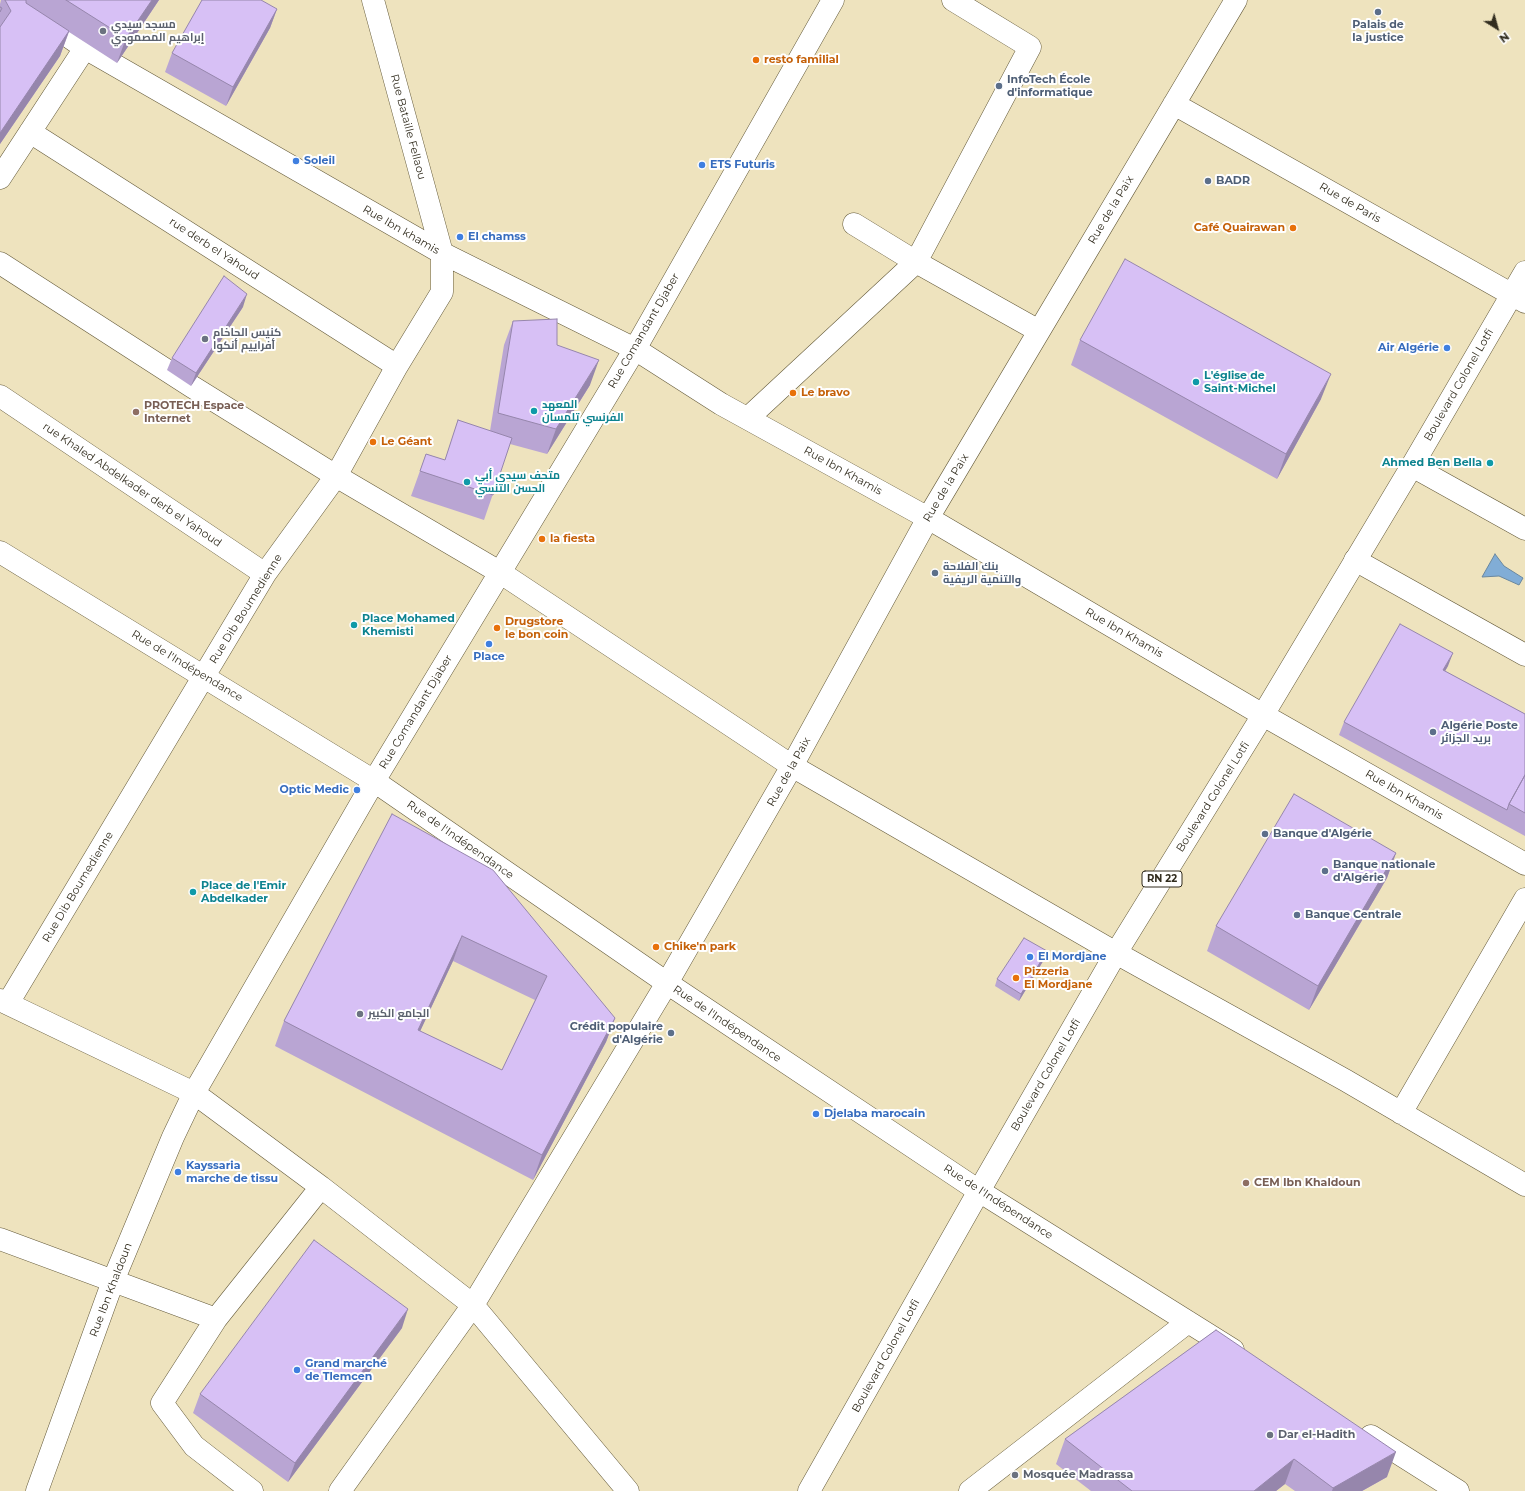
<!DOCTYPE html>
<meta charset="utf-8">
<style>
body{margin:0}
#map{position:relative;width:1525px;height:1491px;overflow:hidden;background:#eee3be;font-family:Montserrat,sans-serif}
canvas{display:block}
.north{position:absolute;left:1477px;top:8px;width:40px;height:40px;-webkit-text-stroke:3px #fff;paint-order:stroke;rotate:143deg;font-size:11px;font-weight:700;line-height:16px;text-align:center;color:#322d1f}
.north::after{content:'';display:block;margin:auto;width:14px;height:18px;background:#322d1f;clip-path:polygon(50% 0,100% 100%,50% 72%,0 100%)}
</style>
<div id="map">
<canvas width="1525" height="1491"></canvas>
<div class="north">N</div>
</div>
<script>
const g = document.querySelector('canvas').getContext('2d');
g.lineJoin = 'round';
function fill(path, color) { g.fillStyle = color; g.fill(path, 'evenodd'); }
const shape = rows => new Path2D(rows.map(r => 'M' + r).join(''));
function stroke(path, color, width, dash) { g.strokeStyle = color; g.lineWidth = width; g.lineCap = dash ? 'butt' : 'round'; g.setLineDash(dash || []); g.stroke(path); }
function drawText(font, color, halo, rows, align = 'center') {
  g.font = font + ' Montserrat,Cairo,sans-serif'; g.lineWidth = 4; g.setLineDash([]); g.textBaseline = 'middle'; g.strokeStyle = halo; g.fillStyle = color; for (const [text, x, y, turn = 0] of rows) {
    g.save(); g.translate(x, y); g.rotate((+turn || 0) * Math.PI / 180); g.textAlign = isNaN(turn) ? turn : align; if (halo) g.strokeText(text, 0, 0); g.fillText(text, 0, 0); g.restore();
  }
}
const water = shape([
 [1495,554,1504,566,1523,578,1519,585,1499,576,1482,577,1495,554]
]);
fill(water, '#81add6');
stroke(water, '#69879f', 1);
const minor = shape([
 [15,0,85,48,442,253,635,349,721,404,928,518,1263,715,1525,864],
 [1174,104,1525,302],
 [30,132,397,366],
 [0,178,85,48],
 [854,224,916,262,1039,331],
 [0,263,191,386,336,476,501,573,792,766,1116,953,1345,1080,1525,1185],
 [0,396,265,574],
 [748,418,916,262,1030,47,953,0],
 [1412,466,1525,529],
 [0,552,374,781,667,983,979,1191,1233,1350],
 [1355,560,1525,655],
 [0,1000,194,1093,321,1187,473,1305,628,1491],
 [8,1003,265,574,336,476,397,366,442,292,442,253,373,0],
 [1401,1113,1525,899],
 [0,1239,216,1319],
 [1371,1436,1458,1491],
 [37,1491,113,1281,173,1137,194,1093,374,781,635,349,833,0],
 [252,1491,194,1446,162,1403,216,1319,321,1187],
 [340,1491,473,1305,667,983,792,766,928,518,1236,0],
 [970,1491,1188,1322]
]);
const major = shape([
 [809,1491,979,1191,1116,953,1263,715,1412,466,1525,272]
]);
stroke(minor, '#645a3a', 23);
stroke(major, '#645a3a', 23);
stroke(minor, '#fff', 22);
stroke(major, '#fff', 22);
fill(shape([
 [1,0,159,0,117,63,69,32,60,56,0,144,0,4],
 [277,9,270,28,226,106,165,72,172,53],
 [243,307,191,386,167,370,172,358],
 [513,321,557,345,590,385,547,454,510,444,484,520,411,496,426,454,445,460,458,420,490,431,504,345],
 [1080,340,1321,399,1277,479,1071,365],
 [1448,666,1445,671,1525,714,1525,836,1339,735,1344,722],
 [392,814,615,1018,606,1042,533,1180,275,1046,284,1021],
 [453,961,535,1000,502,1070,420,1031],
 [1396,853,1387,878,1309,1010,1207,951,1216,926],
 [1045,958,1019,1001,995,986,997,979],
 [402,1328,288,1482,193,1413,200,1394],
 [1216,1330,1387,1477,1362,1491,1295,1491,1285,1484,1276,1491,1091,1491,1056,1464,1065,1439]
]), '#b9a5d3');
fill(shape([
 [152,0,159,0,117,63,126,38],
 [277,9,270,28,226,106,233,87],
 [69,31,60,56,0,144,0,133],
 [247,294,243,307,191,386,196,373],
 [599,360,590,385,547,454,556,429],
 [1331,374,1321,399,1277,479,1286,454],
 [1453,653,1448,666,1438,683,1443,670],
 [1396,853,1387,878,1309,1010,1318,986],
 [462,936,453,961,409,1055,418,1030],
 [1047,951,1045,958,1019,1001,1021,994],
 [615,1018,606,1042,533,1180,542,1155],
 [408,1309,402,1328,288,1482,295,1463],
 [1396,1452,1387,1477,1362,1491,1332,1491,1333,1488],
 [1294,1459,1285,1484,1276,1491,1254,1491]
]), '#9686ac');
const building = shape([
 [5,0,26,0,26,3,69,31,0,133,0,27,11,11,5,0],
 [66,0,152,0,126,38,66,0],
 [202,0,261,0,277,9,233,87,172,53,202,0],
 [0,7,2,8,0,12,0,7],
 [1125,259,1331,374,1286,454,1080,340,1125,259],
 [224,276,247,294,196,373,172,358,224,276],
 [557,319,557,345,599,360,556,429,498,413,513,321,557,319],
 [458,420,512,438,493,495,420,471,426,454,445,460,458,420],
 [1400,624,1453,653,1443,670,1525,714,1525,775,1509,804,1507,810,1344,722,1400,624],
 [1525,775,1525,813,1509,804,1525,775],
 [1294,794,1396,853,1318,986,1216,926,1294,794],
 [392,814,493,870,615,1018,542,1155,284,1021,392,814],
 [462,936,547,976,502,1070,418,1030,462,936],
 [1024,938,1047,951,1021,994,997,979,1024,938],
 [314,1240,408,1309,295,1463,200,1394,314,1240],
 [1216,1330,1396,1452,1333,1488,1294,1459,1254,1491,1132,1491,1065,1439,1216,1330]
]);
fill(building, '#d7c0f5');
stroke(building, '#9686ac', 1);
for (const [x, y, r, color] of [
 [1378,12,4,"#5c6f8a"],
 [103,31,4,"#6b7280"],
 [756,60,4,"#e8710a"],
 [999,86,4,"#5c6f8a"],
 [296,161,4,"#3f7fe0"],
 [702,165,4,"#3f7fe0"],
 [1208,181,4,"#5c6f8a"],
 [1293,228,4,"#e8710a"],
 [460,237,4,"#3f7fe0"],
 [205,339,4,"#6b7280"],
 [1447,348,4,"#3f7fe0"],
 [1196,382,4,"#0f9aa8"],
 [793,393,4,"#e8710a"],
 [534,411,4,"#0f9aa8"],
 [136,412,4,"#8d6e63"],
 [373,442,4,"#e8710a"],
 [1490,463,4,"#0f9aa8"],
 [467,482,4,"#0f9aa8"],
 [542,539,4,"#e8710a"],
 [935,573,4,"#5c6f8a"],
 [354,625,4,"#0f9aa8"],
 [497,628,4,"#e8710a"],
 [489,644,4,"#3f7fe0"],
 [1433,732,4,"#5c6f8a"],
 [357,790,4,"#3f7fe0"],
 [1265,834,4,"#5c6f8a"],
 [1325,871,4,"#5c6f8a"],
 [193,892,4,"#0f9aa8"],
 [1297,915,4,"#5c6f8a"],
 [656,947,4,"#e8710a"],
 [1030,957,4,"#3f7fe0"],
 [1016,978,4,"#e8710a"],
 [360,1014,4,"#6b7280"],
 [671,1033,4,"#5c6f8a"],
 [816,1114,4,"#3f7fe0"],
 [178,1172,4,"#3f7fe0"],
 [1246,1183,4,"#8d6e63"],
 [297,1370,4,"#3f7fe0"],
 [1270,1435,4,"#6b7280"],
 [1015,1475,4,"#6b7280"]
]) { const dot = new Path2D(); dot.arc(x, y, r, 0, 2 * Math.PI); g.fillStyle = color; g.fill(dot); stroke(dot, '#fff', 1.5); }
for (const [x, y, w] of [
 [1162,879,40]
]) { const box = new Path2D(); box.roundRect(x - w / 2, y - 8, w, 16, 3); g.fillStyle = '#fff'; g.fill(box); stroke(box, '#322d1f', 1); }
drawText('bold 10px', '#322d1f', null, [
 ["RN 22",1162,879]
]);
drawText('bold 11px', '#5b616d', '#fff', [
 ["مسجد سيدي",111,25],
 ["إبراهيم المصمودي",111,38],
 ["كنيس الحاخام",213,333],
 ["أفراييم أنكوا",213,346],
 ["الجامع الكبير",368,1014],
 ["Dar el-Hadith",1278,1435],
 ["Mosquée Madrassa",1023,1475]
], 'left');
drawText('bold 11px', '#4e5e75', '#fff', [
 ["Palais de",1378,25,"center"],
 ["la justice",1378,38,"center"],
 ["InfoTech École",1007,80],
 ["d'informatique",1007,93],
 ["BADR",1216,181],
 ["بنك الفلاحة",943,567],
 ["والتنمية الريفية",943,580],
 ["Algérie Poste",1441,726],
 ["بريد الجزائر",1441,739],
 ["Banque d'Algérie",1273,834],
 ["Banque nationale",1333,865],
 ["d'Algérie",1333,878],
 ["Banque Centrale",1305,915],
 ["Crédit populaire",663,1027,"right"],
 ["d'Algérie",663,1040,"right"]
], 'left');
drawText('bold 11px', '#c56008', '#fff', [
 ["resto familial",764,60],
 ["Café Quairawan",1285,228,"right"],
 ["Le bravo",801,393],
 ["Le Géant",381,442],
 ["la fiesta",550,539],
 ["Drugstore",505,622],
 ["le bon coin",505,635],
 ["Chike'n park",664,947],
 ["Pizzeria",1024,972],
 ["El Mordjane",1024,985]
], 'left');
drawText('11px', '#322d1f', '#fff', [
 ["Rue Bataille Fellaou",408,127,75],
 ["Rue de Paris",1350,203,30],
 ["Rue de la Paix",1111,210,-59],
 ["Rue Ibn khamis",401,230,30],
 ["rue derb el Yahoud",214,249,33],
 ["Rue Comandant Djaber",644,331,-60],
 ["Boulevard Colonel Lotfi",1459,385,-60],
 ["Rue Ibn Khamis",843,471,29],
 ["rue Khaled Abdelkader derb el Yahoud",132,485,34],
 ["Rue de la Paix",946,488,-59],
 ["Rue Dib Boumedienne",246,609,-58],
 ["Rue Ibn Khamis",1124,633,30],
 ["Rue de l'Indépendance",187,666,31],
 ["Rue Comandant Djaber",416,712,-59],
 ["Rue de la Paix",789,772,-61],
 ["Rue Ibn Khamis",1404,795,30],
 ["Boulevard Colonel Lotfi",1213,797,-58],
 ["Rue de l'Indépendance",460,840,35],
 ["Rue Dib Boumedienne",78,887,-59],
 ["Rue de l'Indépendance",727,1024,34],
 ["Boulevard Colonel Lotfi",1046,1075,-60],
 ["Rue de l'Indépendance",998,1202,33],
 ["Rue Ibn Khaldoun",111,1290,-69],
 ["Boulevard Colonel Lotfi",886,1356,-61]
]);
drawText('bold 11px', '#366cbe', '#fff', [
 ["Soleil",304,161],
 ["ETS Futuris",710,165],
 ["El chamss",468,237],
 ["Air Algérie",1439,348,"right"],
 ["Place",489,657,"center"],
 ["Optic Medic",349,790,"right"],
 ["El Mordjane",1038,957],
 ["Djelaba marocain",824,1114],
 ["Kayssaria",186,1166],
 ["marche de tissu",186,1179],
 ["Grand marché",305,1364],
 ["de Tlemcen",305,1377]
], 'left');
drawText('bold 11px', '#0d838f', '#fff', [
 ["L'église de",1204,376],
 ["Saint-Michel",1204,389],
 ["المعهد",542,405],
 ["الفرنسي تلمسان",542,418],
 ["Ahmed Ben Bella",1482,463,"right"],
 ["متحف سيدي أبي",475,476],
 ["الحسن التنسي",475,489],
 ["Place Mohamed",362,619],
 ["Khemisti",362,632],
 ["Place de l'Emir",201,886],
 ["Abdelkader",201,899]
], 'left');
drawText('bold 11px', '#785e54', '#fff', [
 ["PROTECH Espace",144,406],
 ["Internet",144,419],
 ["CEM Ibn Khaldoun",1254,1183]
], 'left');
</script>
